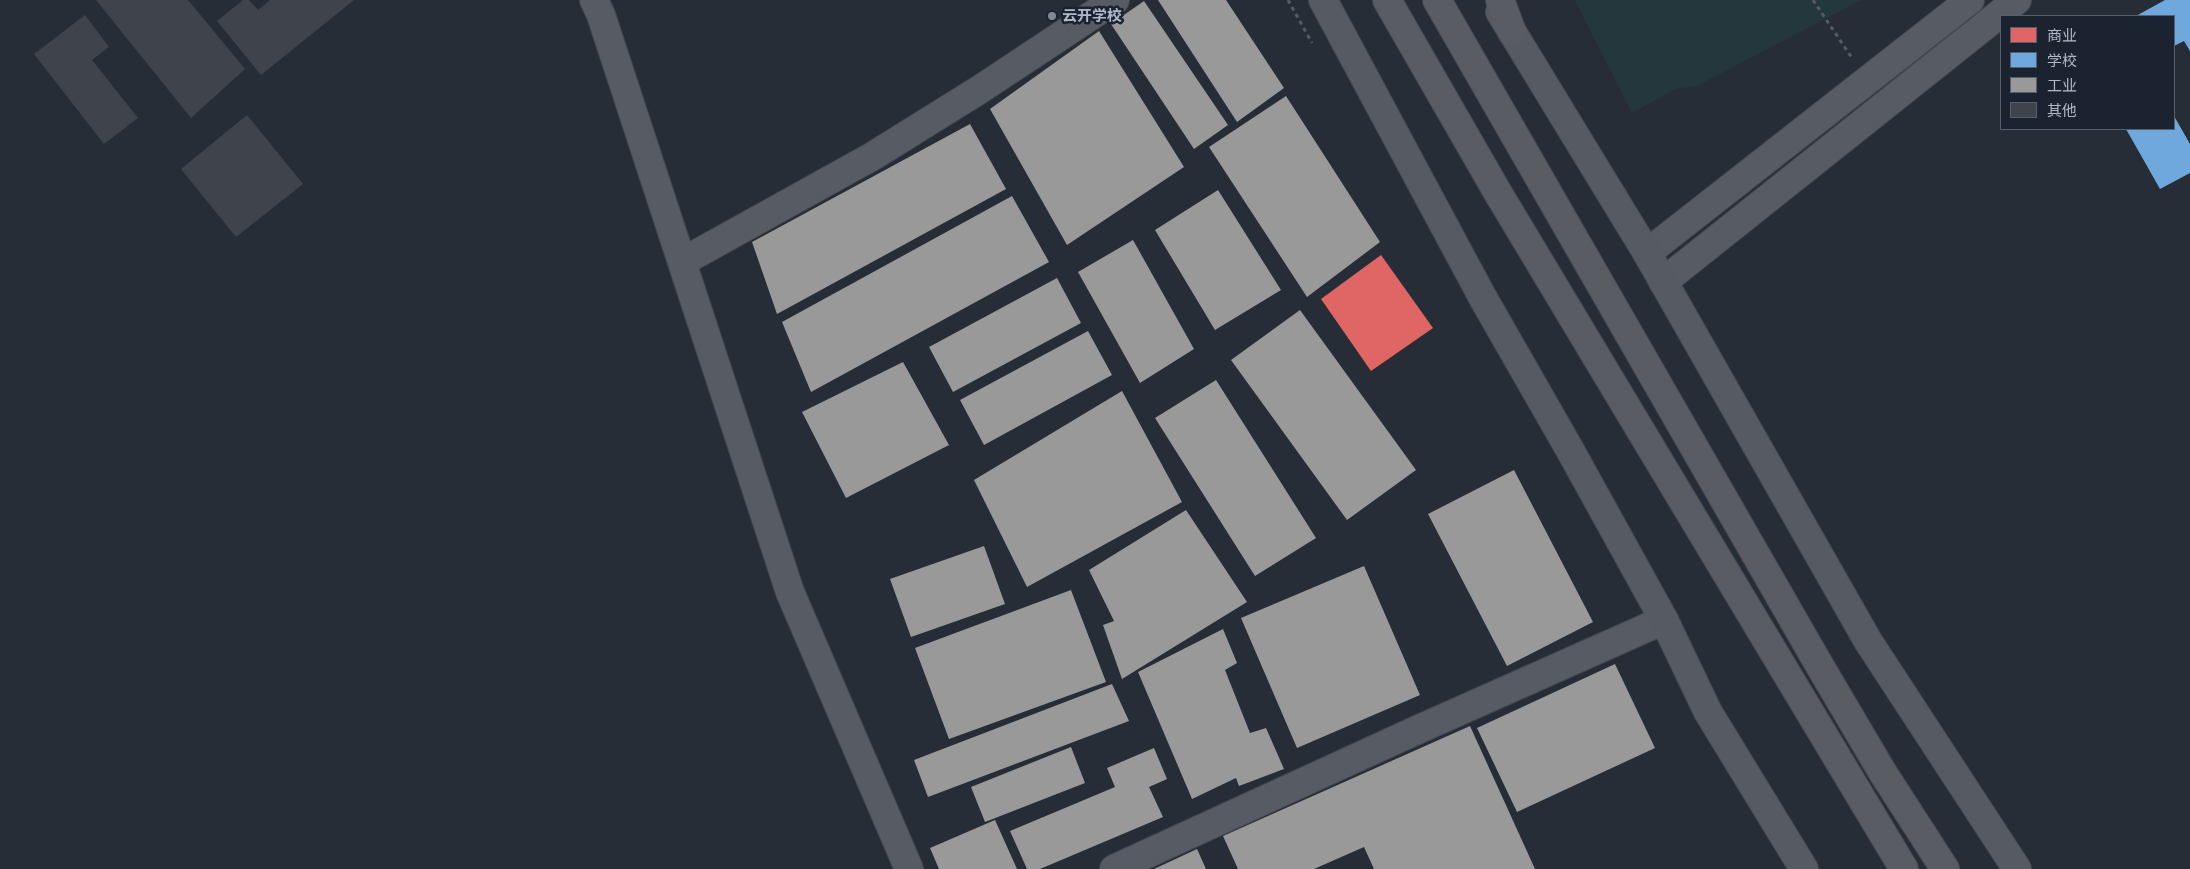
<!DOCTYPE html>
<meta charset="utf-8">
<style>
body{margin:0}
#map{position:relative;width:2190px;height:869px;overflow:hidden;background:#272d36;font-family:Commissioner,"Noto Sans SC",sans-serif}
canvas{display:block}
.legend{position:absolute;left:2000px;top:15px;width:175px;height:115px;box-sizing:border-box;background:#1b2331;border:1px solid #575f6d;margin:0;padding:6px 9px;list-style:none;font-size:15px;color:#b1b9c8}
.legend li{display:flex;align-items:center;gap:10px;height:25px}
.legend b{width:25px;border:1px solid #575f6d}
</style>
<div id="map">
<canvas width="2190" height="869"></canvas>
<ul class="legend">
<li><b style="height:14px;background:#e06666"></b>商业</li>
<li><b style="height:14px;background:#6fa8dc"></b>学校</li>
<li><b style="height:14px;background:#999"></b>工业</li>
<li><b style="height:14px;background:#3f444c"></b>其他</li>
</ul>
</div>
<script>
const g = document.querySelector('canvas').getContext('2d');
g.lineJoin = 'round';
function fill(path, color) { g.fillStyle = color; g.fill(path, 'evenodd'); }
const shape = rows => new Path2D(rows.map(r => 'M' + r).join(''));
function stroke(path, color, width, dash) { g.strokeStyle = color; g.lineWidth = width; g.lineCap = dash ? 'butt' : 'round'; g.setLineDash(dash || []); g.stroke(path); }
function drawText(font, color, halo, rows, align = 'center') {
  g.font = font + ' Commissioner,"Noto Sans SC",sans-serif'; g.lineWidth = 5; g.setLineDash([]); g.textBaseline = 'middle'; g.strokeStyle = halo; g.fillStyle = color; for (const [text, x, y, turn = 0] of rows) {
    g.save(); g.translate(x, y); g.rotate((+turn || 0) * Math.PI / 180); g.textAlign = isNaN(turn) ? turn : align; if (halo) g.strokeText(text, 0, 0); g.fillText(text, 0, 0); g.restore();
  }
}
fill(shape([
 [1575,0,1861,0,1697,86,1675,89,1632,113]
]), '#24373c');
fill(shape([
 [1381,255,1433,328,1371,371,1321,299]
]), '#e06666');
fill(shape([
 [2165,0,2190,0,2190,51,2184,41,2174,46,2174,16,2136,16],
 [2174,116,2190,144,2190,173,2160,189,2126,129,2174,129]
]), '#6fa8dc');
fill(shape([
 [1158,0,1226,0,1284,88,1237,122],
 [1144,1,1228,125,1194,149,1111,24],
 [1099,31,1184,167,1067,245,990,109],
 [1286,96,1380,242,1307,297,1209,147],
 [970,124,1006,189,777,314,752,242],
 [1218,190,1281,290,1215,330,1155,230],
 [1012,196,1049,262,811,392,782,322],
 [1133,240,1194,349,1140,383,1078,272],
 [1057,278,1081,323,953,392,929,347],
 [1300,310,1416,470,1347,520,1231,360],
 [1088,331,1112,375,984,445,960,400],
 [903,362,949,445,846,498,802,412],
 [1216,380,1316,538,1255,576,1155,418],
 [1122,391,1182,502,1027,587,974,480],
 [1514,470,1593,622,1507,666,1428,514],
 [1186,510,1247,602,1122,679,1103,625,1114,621,1089,570],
 [984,546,1005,604,911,637,890,579],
 [1364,566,1420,695,1297,748,1241,618],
 [1071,590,1106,682,949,739,915,648],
 [1223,629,1237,663,1225,670,1250,733,1266,728,1284,769,1239,786,1236,778,1192,799,1138,672],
 [1615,664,1655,748,1517,812,1477,728],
 [1112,684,1129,721,928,797,914,760],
 [1470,726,1535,869,1374,869,1364,847,1314,869,1238,869,1223,836],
 [1071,747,1085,783,985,822,971,787],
 [1154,748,1167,779,1149,787,1163,817,1040,869,1027,869,1010,831,1115,787,1107,768],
 [995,820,1017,869,939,869,930,848],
 [1197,849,1206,869,1154,869]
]), '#999');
fill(shape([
 [96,0,188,0,245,69,191,118],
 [243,0,249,0,258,10,270,0,354,0,261,75,217,21],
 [85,15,109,47,92,60,138,118,104,144,34,54],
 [247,115,303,184,236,237,181,169]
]), '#3f444c');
const minor = shape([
 [594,0,601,15,790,592,909,869],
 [682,262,873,156,979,90,1115,0],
 [1114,869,1417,730,1664,620]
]);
const tertiary = shape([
 [1647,253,1970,0],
 [1663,282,2017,0]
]);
const secondary = shape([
 [1323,0,1483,298,1570,450,1664,620,1708,712,1804,869],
 [1500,12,1647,253,1868,641,2017,869]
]);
const trunk = shape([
 [1387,0,1498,193,1904,869],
 [1437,0,1821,668,1883,773,1945,869],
 [1500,0,1512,32]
]);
stroke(minor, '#43484f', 30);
stroke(tertiary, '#43484f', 30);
stroke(secondary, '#43484f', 30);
stroke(trunk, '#444951', 30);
stroke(shape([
 [1288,0,1312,43],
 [1813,0,1852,58]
]), '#555b61', 3, [4, 4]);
stroke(minor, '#575c64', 28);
stroke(tertiary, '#575c64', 28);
stroke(secondary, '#565a62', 28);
stroke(trunk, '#595c62', 28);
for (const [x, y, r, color] of [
 [1052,16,5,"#818895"]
]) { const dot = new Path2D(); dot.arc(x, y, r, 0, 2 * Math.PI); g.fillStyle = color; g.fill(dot); stroke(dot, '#1b2331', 2); }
drawText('bold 15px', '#b1b9c8', '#1b2331', [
 ["云开学校",1062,16]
], 'left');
</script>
